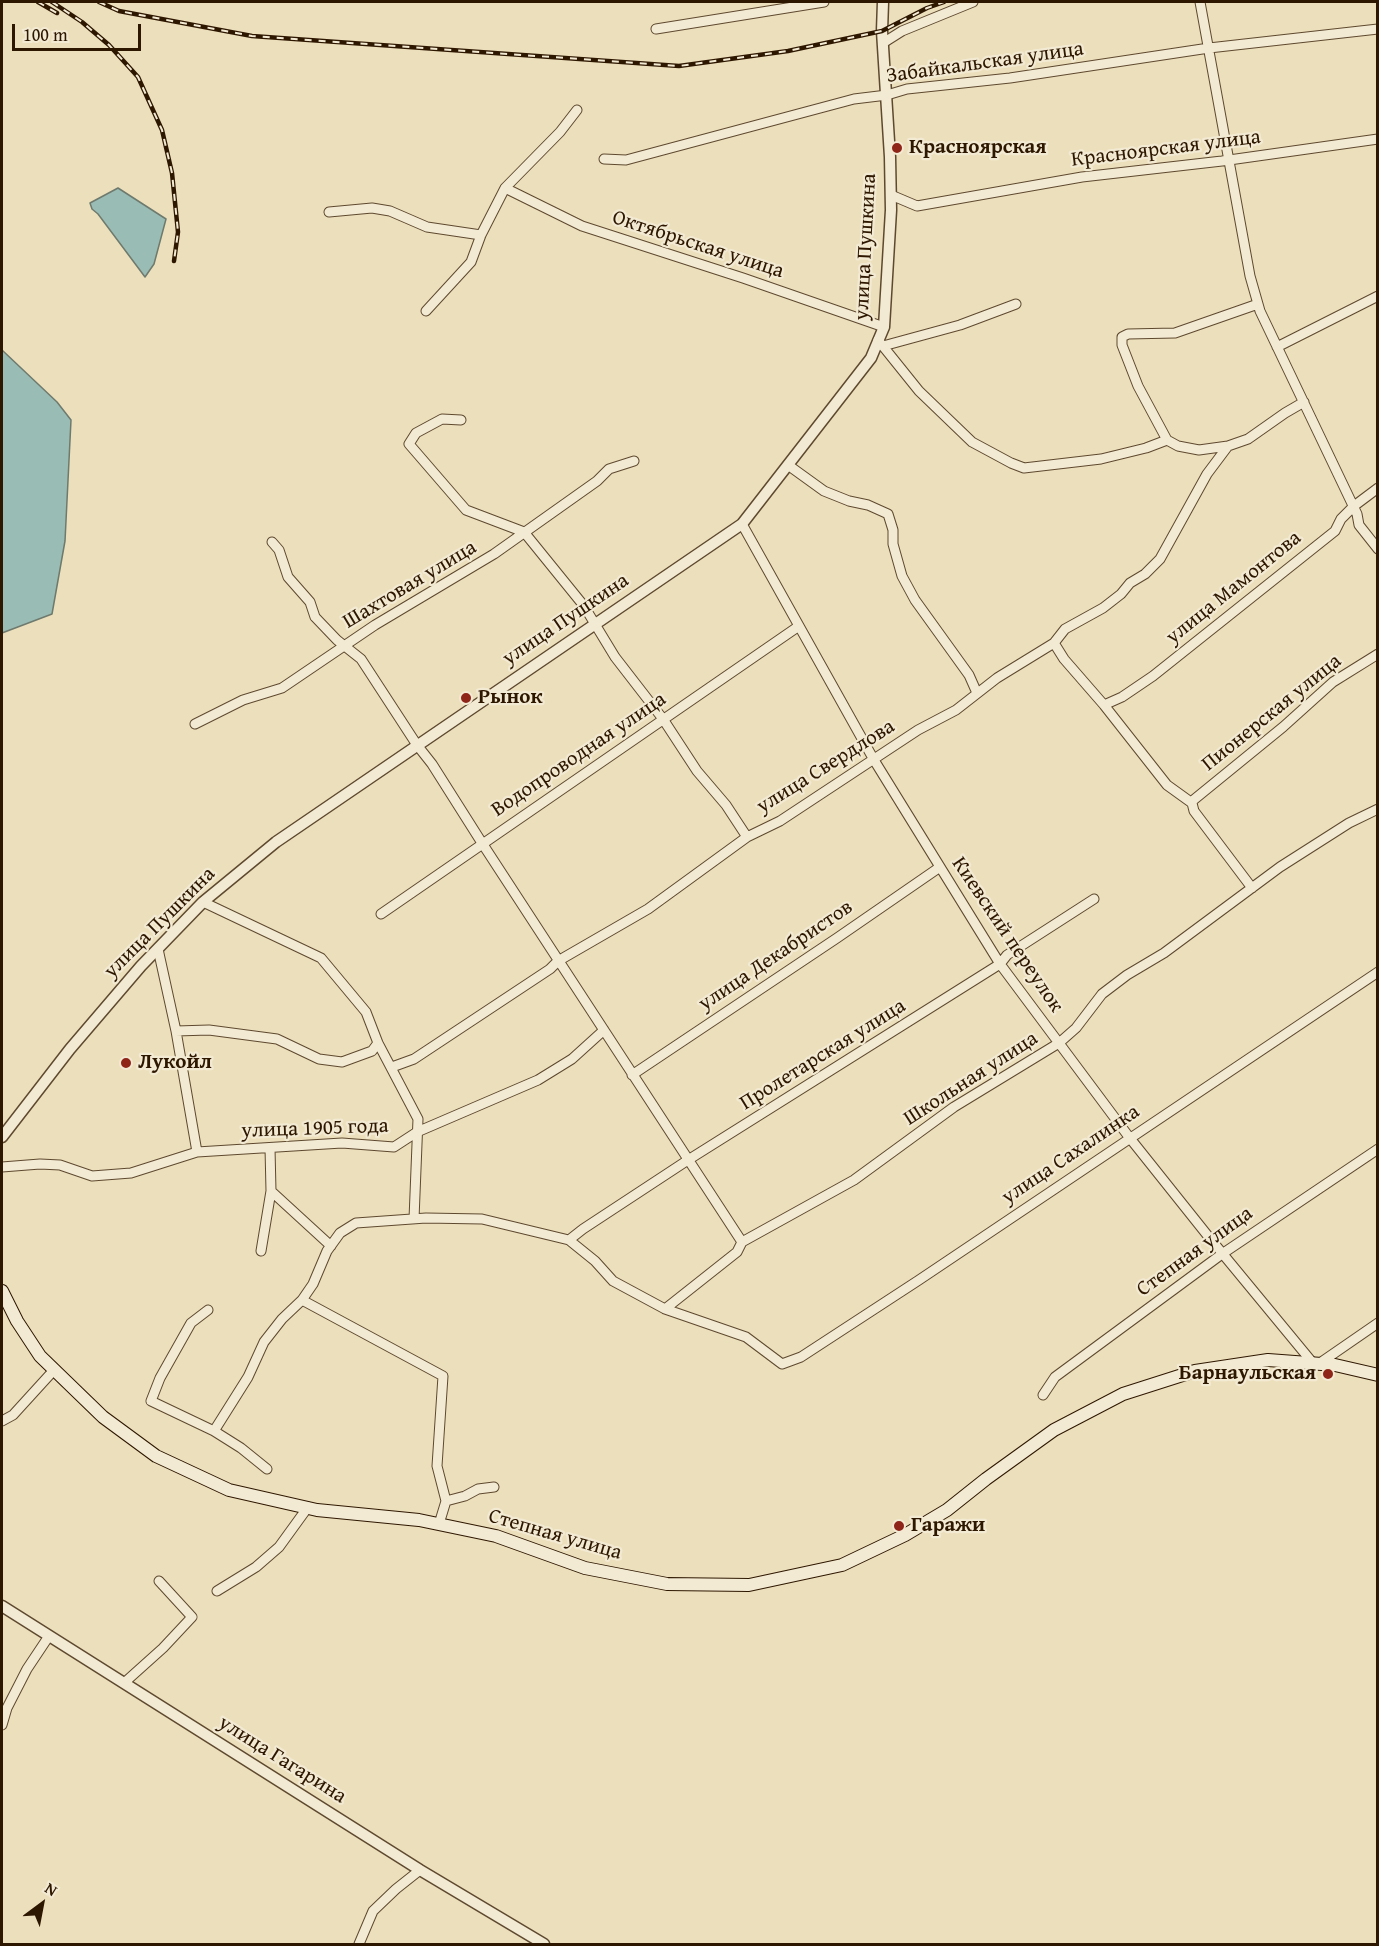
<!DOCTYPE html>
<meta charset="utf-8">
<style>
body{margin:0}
#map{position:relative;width:1379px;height:1946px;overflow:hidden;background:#ecdfbc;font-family:"Gentium Book Plus",serif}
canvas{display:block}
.frame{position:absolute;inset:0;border:3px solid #2e1700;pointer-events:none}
.north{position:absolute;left:12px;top:1874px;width:60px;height:60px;-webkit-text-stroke:4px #f3ead3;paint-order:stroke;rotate:32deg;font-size:16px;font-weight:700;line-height:24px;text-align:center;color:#2e1700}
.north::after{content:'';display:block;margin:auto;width:21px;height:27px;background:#2e1700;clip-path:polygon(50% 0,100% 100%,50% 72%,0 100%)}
.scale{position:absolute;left:12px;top:24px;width:129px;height:27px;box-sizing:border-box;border:3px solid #2e1700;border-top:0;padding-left:8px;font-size:18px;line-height:21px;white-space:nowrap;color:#2e1700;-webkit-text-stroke:4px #f3ead3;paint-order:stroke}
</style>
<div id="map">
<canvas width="1379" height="1946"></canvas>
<div class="frame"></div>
<div class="north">N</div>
<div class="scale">100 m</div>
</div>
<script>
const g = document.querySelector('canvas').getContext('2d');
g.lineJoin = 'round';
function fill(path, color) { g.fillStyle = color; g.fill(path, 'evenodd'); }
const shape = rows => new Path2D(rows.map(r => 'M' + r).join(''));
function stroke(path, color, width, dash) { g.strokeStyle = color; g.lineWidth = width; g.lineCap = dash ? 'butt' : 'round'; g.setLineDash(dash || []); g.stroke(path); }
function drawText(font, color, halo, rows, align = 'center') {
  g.font = font + ' "Gentium Book Plus",serif'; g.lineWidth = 4.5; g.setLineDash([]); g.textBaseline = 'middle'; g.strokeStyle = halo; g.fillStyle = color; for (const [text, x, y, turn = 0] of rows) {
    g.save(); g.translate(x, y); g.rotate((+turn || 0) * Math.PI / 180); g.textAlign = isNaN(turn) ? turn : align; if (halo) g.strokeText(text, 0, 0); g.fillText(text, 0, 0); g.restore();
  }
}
const water = shape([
 [118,188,166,219,154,264,145,277,98,214,92,209,90,203,118,188],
 [2,350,57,402,71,420,65,541,52,614,2,633,2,350]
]);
fill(water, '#99bcb5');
stroke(water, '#6e7a6d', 1.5);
const minor = shape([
 [1200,2,1250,276,1260,311,1357,514,1359,525,1378,549],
 [656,29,824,2],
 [883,43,902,31,973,2],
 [604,159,626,160,854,99,887,95,907,89,1010,78,1209,48,1378,29],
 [505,188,582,226,743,278,884,327],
 [891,195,917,206,1082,177,1222,161,1378,139],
 [329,212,372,208,390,211,427,227,481,235],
 [1258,304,1175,333,1128,334,1122,337,1122,345,1138,386,1167,440,1178,446,1199,450,1228,446,1248,439,1285,413,1304,402],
 [426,311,471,262,481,235,505,188,560,132,577,110],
 [878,340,919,391,972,442,1011,463,1024,468,1101,459,1146,448,1167,440],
 [883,346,960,325,1016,304],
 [1277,347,1378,296],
 [461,420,442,419,416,433,409,444,466,510,524,532,584,606,615,657,663,719,697,771,726,805,747,837],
 [788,465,824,491,849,501,868,505,888,514,893,530,893,544,902,576,915,600,969,675,977,693],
 [742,524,874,760,1000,964,1129,1137,1208,1236,1312,1362],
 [272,542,279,550,288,577,310,602,315,617,337,640,361,659,417,745,432,764,482,843,742,1242],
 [1054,643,1064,659,1104,705,1167,785,1192,803,1194,811,1252,888],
 [1104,705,1122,697,1153,676,1335,531,1341,519,1354,506,1378,488],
 [195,724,243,700,282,688,375,625,494,554,597,481,609,469,634,461],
 [1191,802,1283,727,1333,682,1378,654],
 [203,902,321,958,366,1012,378,1043,418,1119,414,1219],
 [381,914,799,626],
 [158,949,176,1031,197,1152],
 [176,1031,209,1030,277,1039,319,1059,342,1062,372,1051,378,1043],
 [392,1067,414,1059,550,969,558,961,648,909,747,837,780,821,918,730,956,710,997,678,1054,643,1065,629,1103,608,1121,594,1130,583,1145,574,1160,559,1207,474,1228,446],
 [632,1075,837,938,940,867],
 [270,1148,271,1191,331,1246],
 [2,1167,40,1164,60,1165,92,1176,131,1173,197,1152,342,1143,394,1147,417,1132,538,1080,572,1059,604,1030],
 [569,1240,583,1229,688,1160,1000,964,1007,955,1094,899],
 [261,1251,271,1191],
 [302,1300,443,1376,437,1466,446,1501,439,1524],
 [665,1309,737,1252,742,1242,854,1180,954,1107,1059,1043,1076,1028,1102,994,1127,975,1164,953,1280,867,1349,823,1378,809],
 [208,1310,191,1323,160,1378,151,1401,214,1431],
 [1320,1363,1378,1323],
 [1043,1395,1055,1377,1222,1254,1378,1149],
 [2,1421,13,1415,54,1370],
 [267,1469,241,1448,214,1431,248,1377,264,1342,282,1319,302,1300,313,1284,327,1251,340,1233,356,1223,426,1218,482,1219,569,1240,595,1261,613,1281,665,1309,746,1337,782,1364,801,1357,919,1280,1378,972],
 [446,1501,465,1496,478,1489,494,1487],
 [217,1591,256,1567,279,1547,308,1507],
 [124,1683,163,1648,192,1617,159,1581],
 [2,1725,7,1708,27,1669,49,1636],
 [359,1944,373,1911,396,1889,420,1870]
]);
const tertiary = shape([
 [2,1137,70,1049,141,966,203,902,276,842,742,524,871,358,884,327,891,210,890,157,882,31,883,2],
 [2,1606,420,1870,544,1944]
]);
const secondary = shape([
 [2,1291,17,1321,40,1356,103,1417,156,1456,229,1490,317,1510,419,1520,496,1536,585,1568,667,1584,749,1585,842,1565,905,1535,947,1510,986,1479,1054,1430,1123,1394,1195,1371,1268,1360,1335,1365,1378,1375]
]);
stroke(minor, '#5e492f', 11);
stroke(tertiary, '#5e492f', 13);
stroke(secondary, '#2e1700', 14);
stroke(minor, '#f3ead3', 9);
stroke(tertiary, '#f3ead3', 10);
stroke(secondary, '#f3ead3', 12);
const rail = shape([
 [38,2,57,13],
 [52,2,82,22,109,45,138,77,162,130,172,173,178,232,174,261],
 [99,2,119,11,252,36,679,66,788,51,882,31,927,8,944,2]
]);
stroke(rail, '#2e1700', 4.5);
stroke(rail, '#f3ead3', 2, [7]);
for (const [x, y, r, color] of [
 [897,148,6,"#8f2418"],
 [466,698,6,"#8f2418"],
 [126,1063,6,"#8f2418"],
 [1328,1374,6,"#8f2418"],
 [899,1526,6,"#8f2418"]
]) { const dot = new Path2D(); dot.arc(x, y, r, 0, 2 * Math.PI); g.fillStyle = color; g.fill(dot); stroke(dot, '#f3ead3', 2); }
drawText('21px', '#2e1700', '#f3ead3', [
 ["Забайкальская улица",985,63,-8],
 ["Красноярская улица",1166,149,-7],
 ["Октябрьская улица",698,245,18],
 ["улица Пушкина",866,247,-87],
 ["Шахтовая улица",410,585,-31],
 ["улица Мамонтова",1234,588,-39],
 ["улица Пушкина",566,620,-34],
 ["Пионерская улица",1272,713,-39],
 ["Водопроводная улица",579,755,-34],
 ["улица Свердлова",826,767,-32],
 ["улица Пушкина",160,923,-45],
 ["Киевский переулок",1007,935,56],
 ["улица Декабристов",776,956,-34],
 ["Пролетарская улица",823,1055,-32],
 ["Школьная улица",971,1079,-33],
 ["улица 1905 года",315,1129,-2],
 ["улица Сахалинка",1071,1155,-34],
 ["Степная улица",1195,1252,-36],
 ["Степная улица",555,1535,16],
 ["улица Гагарина",282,1760,32]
]);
drawText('bold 21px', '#2e1700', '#f3ead3', [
 ["Красноярская",909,148],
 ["Рынок",478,698],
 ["Лукойл",138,1063],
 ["Барнаульская",1316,1374,"right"],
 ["Гаражи",911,1526]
], 'left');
</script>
